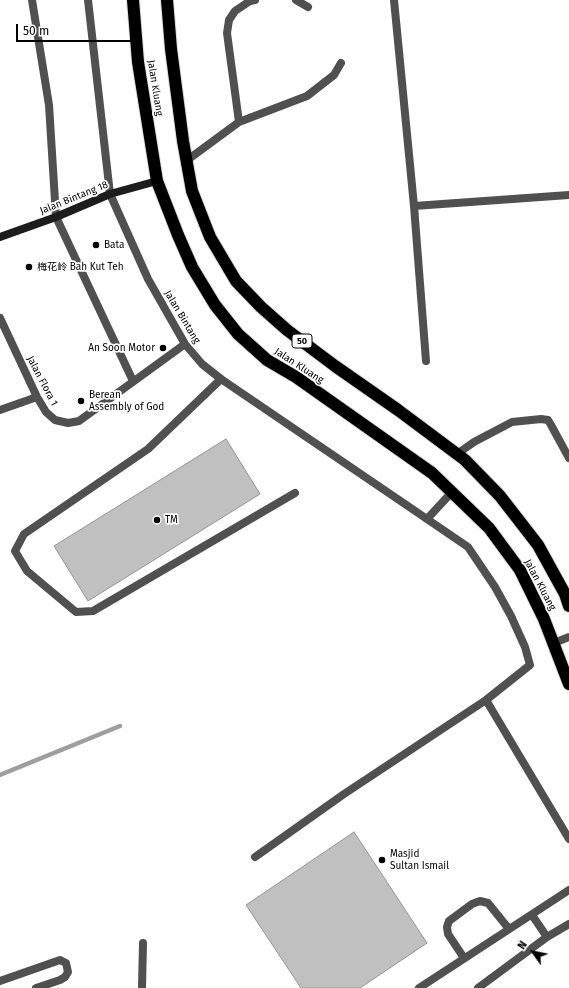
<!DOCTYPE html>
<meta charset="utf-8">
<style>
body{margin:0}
#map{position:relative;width:569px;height:988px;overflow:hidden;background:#fff;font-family:"Fira Sans",sans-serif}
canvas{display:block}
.north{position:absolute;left:513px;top:932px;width:40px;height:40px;-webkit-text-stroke:3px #fff;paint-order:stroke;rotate:303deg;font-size:11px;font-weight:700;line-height:16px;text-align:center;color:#000}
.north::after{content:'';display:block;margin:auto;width:14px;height:18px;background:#000;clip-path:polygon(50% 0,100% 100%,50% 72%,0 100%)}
.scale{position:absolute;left:16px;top:24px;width:116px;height:18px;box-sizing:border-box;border:2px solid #000;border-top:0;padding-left:5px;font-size:12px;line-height:14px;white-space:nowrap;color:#000;-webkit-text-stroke:3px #fff;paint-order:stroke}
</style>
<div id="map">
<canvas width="569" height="988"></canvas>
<div class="north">N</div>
<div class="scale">50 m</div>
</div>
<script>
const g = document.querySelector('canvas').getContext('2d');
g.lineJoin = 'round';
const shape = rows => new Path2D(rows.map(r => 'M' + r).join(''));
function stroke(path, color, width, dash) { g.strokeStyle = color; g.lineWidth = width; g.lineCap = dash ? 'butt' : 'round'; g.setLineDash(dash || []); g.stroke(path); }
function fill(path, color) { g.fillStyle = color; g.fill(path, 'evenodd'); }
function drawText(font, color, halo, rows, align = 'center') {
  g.font = font + ' "Fira Sans","Noto Sans SC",sans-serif'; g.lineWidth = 3.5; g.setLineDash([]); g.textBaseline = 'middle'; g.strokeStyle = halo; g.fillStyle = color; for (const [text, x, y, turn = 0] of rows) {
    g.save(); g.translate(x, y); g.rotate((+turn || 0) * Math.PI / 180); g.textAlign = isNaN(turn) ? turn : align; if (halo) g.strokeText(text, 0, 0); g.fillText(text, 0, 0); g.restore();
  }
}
stroke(shape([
 [0,775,120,726]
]), '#9e9e9e', 4.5);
const building = shape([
 [226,439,260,494,88,601,54,546,226,439],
 [354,832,427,943,360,988,301,988,246,905,354,832]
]);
fill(building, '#c0c0c0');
stroke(building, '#949494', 1);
const highway = shape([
 [133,0,138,62,157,181,178,235,192,267,215,305,238,334,267,360,296,377,432,473,489,528,520,570,544,619,569,684],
 [167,0,171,49,183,141,192,191,210,237,236,281,261,307,287,330,335,366,398,410,465,460,500,496,538,545,565,594,569,606]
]);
stroke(highway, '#dbdbdb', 14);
stroke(shape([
 [32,0,49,105,56,217,133,381],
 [296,0,308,7],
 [239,122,227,33,229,20,235,11,250,1,255,0],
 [186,161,239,122,307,96,334,75,341,63],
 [221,379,148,449,24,534,15,551,27,571,76,612,93,611,295,493],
 [457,454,474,442,512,422,541,419,548,420,551,425,569,458],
 [486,700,569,839],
 [255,857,344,794,486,700,530,665,525,647,511,616,495,587,468,547,427,519],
 [532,915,547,937],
 [464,958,448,934,447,927,449,921,472,904,480,901,488,903,509,929],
 [0,981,60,960,66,963,68,972,65,977,60,980,36,988],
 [142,988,143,943],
 [419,988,569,890],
 [478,988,547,937,569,924]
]), '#505050', 8);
stroke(shape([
 [88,0,110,194,148,279,185,344,202,364,221,379,427,519,452,492],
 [394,0,414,206,426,361],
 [414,206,569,195],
 [0,318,37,397,46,412,55,420,68,423,79,421,185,344],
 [0,410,37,397],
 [554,643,569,637]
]), '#505050', 8);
stroke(shape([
 [0,237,56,217,110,194,157,181]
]), '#1d1d1d', 8);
stroke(highway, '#000', 12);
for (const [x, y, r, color] of [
 [96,245,4,"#000"],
 [29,267,4,"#000"],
 [163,348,4,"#000"],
 [81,401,4,"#000"],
 [157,520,4,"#000"],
 [382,860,4,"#000"]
]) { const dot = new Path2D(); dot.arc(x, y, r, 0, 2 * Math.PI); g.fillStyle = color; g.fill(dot); stroke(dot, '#fff', 1.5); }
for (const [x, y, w] of [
 [302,341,20]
]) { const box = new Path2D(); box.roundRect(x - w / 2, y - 7, w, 14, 3); g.fillStyle = '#fff'; g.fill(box); stroke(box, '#000', 1); }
drawText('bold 9px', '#000', null, [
 ["50",302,341]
]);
drawText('10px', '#000', '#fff', [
 ["Jalan Kluang",155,88,81],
 ["Jalan Bintang 18",74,198,-22],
 ["Jalan Bintang",182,317,59],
 ["Jalan Kluang",299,366,33],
 ["Jalan Flora 1",42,381,62],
 ["Jalan Kluang",540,585,62]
]);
drawText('10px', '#000', '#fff', [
 ["Bata",104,245],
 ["梅花岭 Bah Kut Teh",37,267],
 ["An Soon Motor",155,348,"right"],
 ["Berean",89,395],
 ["Assembly of God",89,407],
 ["TM",165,520],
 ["Masjid",390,854],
 ["Sultan Ismail",390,866]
], 'left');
</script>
